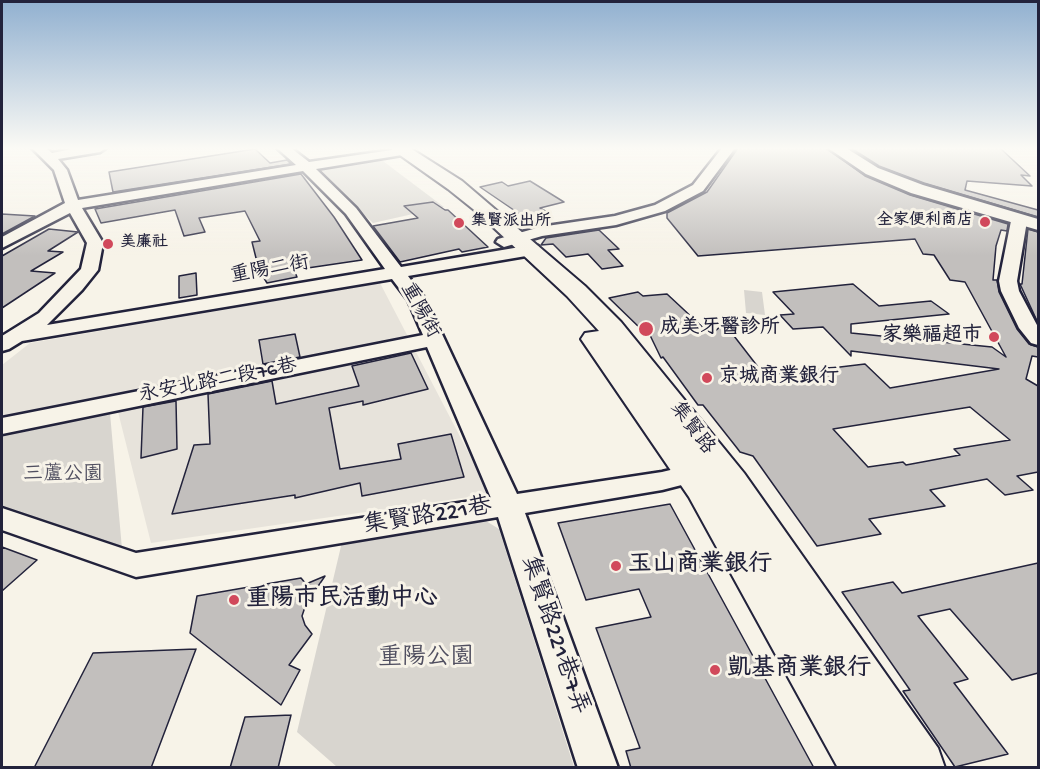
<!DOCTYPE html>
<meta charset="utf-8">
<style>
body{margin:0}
#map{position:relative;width:1040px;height:769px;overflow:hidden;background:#f7f3e8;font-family:"Gochi Hand",sans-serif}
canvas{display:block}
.frame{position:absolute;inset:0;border:3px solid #22223b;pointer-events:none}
</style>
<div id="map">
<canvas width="1040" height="769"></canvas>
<div class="frame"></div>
</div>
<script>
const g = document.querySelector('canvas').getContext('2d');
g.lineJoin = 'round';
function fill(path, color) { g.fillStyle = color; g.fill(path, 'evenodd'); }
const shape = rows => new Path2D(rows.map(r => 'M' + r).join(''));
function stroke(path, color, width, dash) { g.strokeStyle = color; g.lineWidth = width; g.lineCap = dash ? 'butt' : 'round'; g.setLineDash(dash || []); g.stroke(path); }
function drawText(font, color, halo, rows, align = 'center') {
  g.font = font + ' "Gochi Hand","LXGW WenKai TC",sans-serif'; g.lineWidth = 6; g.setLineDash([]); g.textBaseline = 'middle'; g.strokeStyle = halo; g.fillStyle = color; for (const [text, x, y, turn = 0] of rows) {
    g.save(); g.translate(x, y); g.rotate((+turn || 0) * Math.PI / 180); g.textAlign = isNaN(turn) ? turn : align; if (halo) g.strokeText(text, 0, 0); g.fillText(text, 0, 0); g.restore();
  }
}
fill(shape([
 [380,283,490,494,151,543,114,396,2,417,2,365,30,343]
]), '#e7e3db');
fill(shape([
 [379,158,444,207,373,223,316,170],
 [744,290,762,292,765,315,746,313],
 [110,413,122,549,2,512,2,434],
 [486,521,499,529,574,767,337,767,297,732,342,542]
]), '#d8d5cf');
const building = shape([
 [738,148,826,148,865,176,910,195,1008,224,1007,231,1001,230,996,246,993,280,997,280,999,292,1017,329,1029,344,1038,347,1038,357,1032,356,1026,379,1038,386,1038,472,1017,476,1033,490,1005,495,987,479,930,490,945,506,869,519,881,534,817,546,753,456,740,452,737,448,703,405,698,405,663,357,661,358,647,329,642,330,609,298,638,292,643,296,667,294,711,335,724,323,765,376,865,364,890,388,999,369,851,351,851,356,823,327,793,329,780,315,794,314,773,292,853,284,879,306,931,301,949,314,851,324,851,333,992,347,1006,357,965,282,950,280,934,255,923,254,915,239,698,256,667,218,667,213,707,192,738,148],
 [970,407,1010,440,954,449,960,455,906,465,903,462,868,467,833,429,970,407],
 [851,148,1000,148,1030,176,1021,175,1032,186,967,181,965,190,1038,210,1038,217,924,183,879,166,851,148],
 [255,149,270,163,287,160,291,164,113,192,109,172,255,149],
 [301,174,334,217,362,260,294,270,297,277,267,283,259,270,252,242,260,241,245,211,199,218,205,232,184,236,175,210,101,223,95,209,301,174],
 [530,181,564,202,540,208,547,212,524,217,480,187,502,182,508,186,530,181],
 [433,202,445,210,448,210,488,247,462,252,459,249,400,262,373,226,418,218,404,206,433,202],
 [2,214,35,216,2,234,2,214],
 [49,229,78,232,48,251,63,252,31,271,55,273,2,308,2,256,49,229],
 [1028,229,1038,232,1038,323,1020,284,1022,284,1028,229],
 [599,230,619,249,608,250,623,266,602,269,588,254,566,257,553,244,541,245,546,238,599,230],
 [196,273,197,295,179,298,179,276,196,273],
 [295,334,300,357,263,364,259,340,295,334],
 [411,353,428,389,363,405,363,401,329,408,340,469,401,459,398,444,451,434,464,477,362,496,360,483,295,498,295,495,172,514,194,445,210,444,208,394,272,381,276,404,359,386,352,366,411,353],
 [176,401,177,449,141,458,143,407,176,401],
 [670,504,814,768,631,768,626,751,640,748,596,628,651,617,639,589,586,600,558,523,670,504],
 [2,547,37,560,2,591,2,547],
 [1038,563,1038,673,1012,680,950,609,918,616,968,679,954,683,1008,754,955,767,903,691,910,690,842,592,893,582,902,593,1038,563],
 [325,576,306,604,302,616,305,625,312,634,289,665,300,670,281,705,190,633,197,596,301,578,306,584,325,576],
 [196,649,151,768,34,768,93,653,196,649],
 [291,715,278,768,230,768,245,717,291,715]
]);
fill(building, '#c2bfbd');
stroke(building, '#22223b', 1.5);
const minor = shape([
 [32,148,46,148,52,153,77,148,106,148,100,152,58,159,67,170,78,200,296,165,277,148,291,148,309,162,406,148,406,154,402,155,316,169,356,208,401,267,532,245,538,246,540,250,538,254,532,255,408,276,426,300,517,494,662,472,704,462,713,465,717,471,713,477,662,490,525,513,618,768,578,768,498,517,136,577,2,530,2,508,136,553,491,498,427,347,2,434,2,418,423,335,408,300,392,279,22,341,9,349,2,351,2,336,39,313,81,269,87,243,70,213,2,248,2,237,65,203,54,170,32,148],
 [303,171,346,214,385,269,47,325,82,290,98,270,103,243,82,208,303,171],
 [722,148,735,148,703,191,665,211,616,225,542,236,504,247,496,242,498,239,540,227,615,216,655,205,693,185,722,148],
 [1019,216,1027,221,1017,281,1019,291,1038,327,1038,345,1031,343,1019,328,1001,291,999,281,1011,221,1019,216]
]);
const tertiary = shape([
 [828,148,846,148,878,168,923,185,1038,219,1038,230,911,193,866,174,828,148]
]);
const secondary = shape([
 [390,148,410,148,462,181,585,286,621,322,744,473,938,748,945,768,838,768,689,497,581,339,585,333,599,331,567,296,478,213,448,189,390,148]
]);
stroke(minor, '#22223b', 5);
stroke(tertiary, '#22223b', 5);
stroke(secondary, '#22223b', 4);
fill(minor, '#f7f3e8');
fill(tertiary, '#f7f3e8');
fill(secondary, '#f7f3e8');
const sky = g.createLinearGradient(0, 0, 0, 256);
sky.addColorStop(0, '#91b0d0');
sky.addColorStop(0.58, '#fbfaf5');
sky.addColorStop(1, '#fbfaf500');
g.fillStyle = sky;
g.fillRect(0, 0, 1040, 256);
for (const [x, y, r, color] of [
 [985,222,6,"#d1495b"],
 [459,223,6,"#d1495b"],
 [108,244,6,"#d1495b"],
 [646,329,8,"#d1495b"],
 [994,337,6,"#d1495b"],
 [707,378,6,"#d1495b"],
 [616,566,6,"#d1495b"],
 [234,600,6,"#d1495b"],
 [715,670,6,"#d1495b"]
]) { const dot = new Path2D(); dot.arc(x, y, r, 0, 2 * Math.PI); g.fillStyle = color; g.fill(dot); stroke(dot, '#f7f3e8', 2); }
drawText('bold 16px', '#22223b', '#f7f3e8', [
 ["全家便利商店",973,222,"right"],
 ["集賢派出所",471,223],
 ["美廉社",120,244]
], 'left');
drawText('20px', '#22223b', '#f7f3e8', [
 ["重陽二街",270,271,-10],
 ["重陽街",419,311,61],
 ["永安北路二段76巷",218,382,-11],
 ["集賢路",691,429,53]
]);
drawText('bold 20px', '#22223b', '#f7f3e8', [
 ["成美牙醫診所",660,329],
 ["家樂福超市",982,337,"right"],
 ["京城商業銀行",719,378]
], 'left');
drawText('20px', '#504f60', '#f7f3e8', [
 ["三蘆公園",63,476]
]);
drawText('24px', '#22223b', '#f7f3e8', [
 ["集賢路221巷",428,518,-9],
 ["集賢路221巷7弄",553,636,71]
]);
drawText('bold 24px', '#22223b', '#f7f3e8', [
 ["玉山商業銀行",628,566],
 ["重陽市民活動中心",246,600],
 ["凱基商業銀行",727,670]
], 'left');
drawText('24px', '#504f60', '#f7f3e8', [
 ["重陽公園",426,659]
]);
</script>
